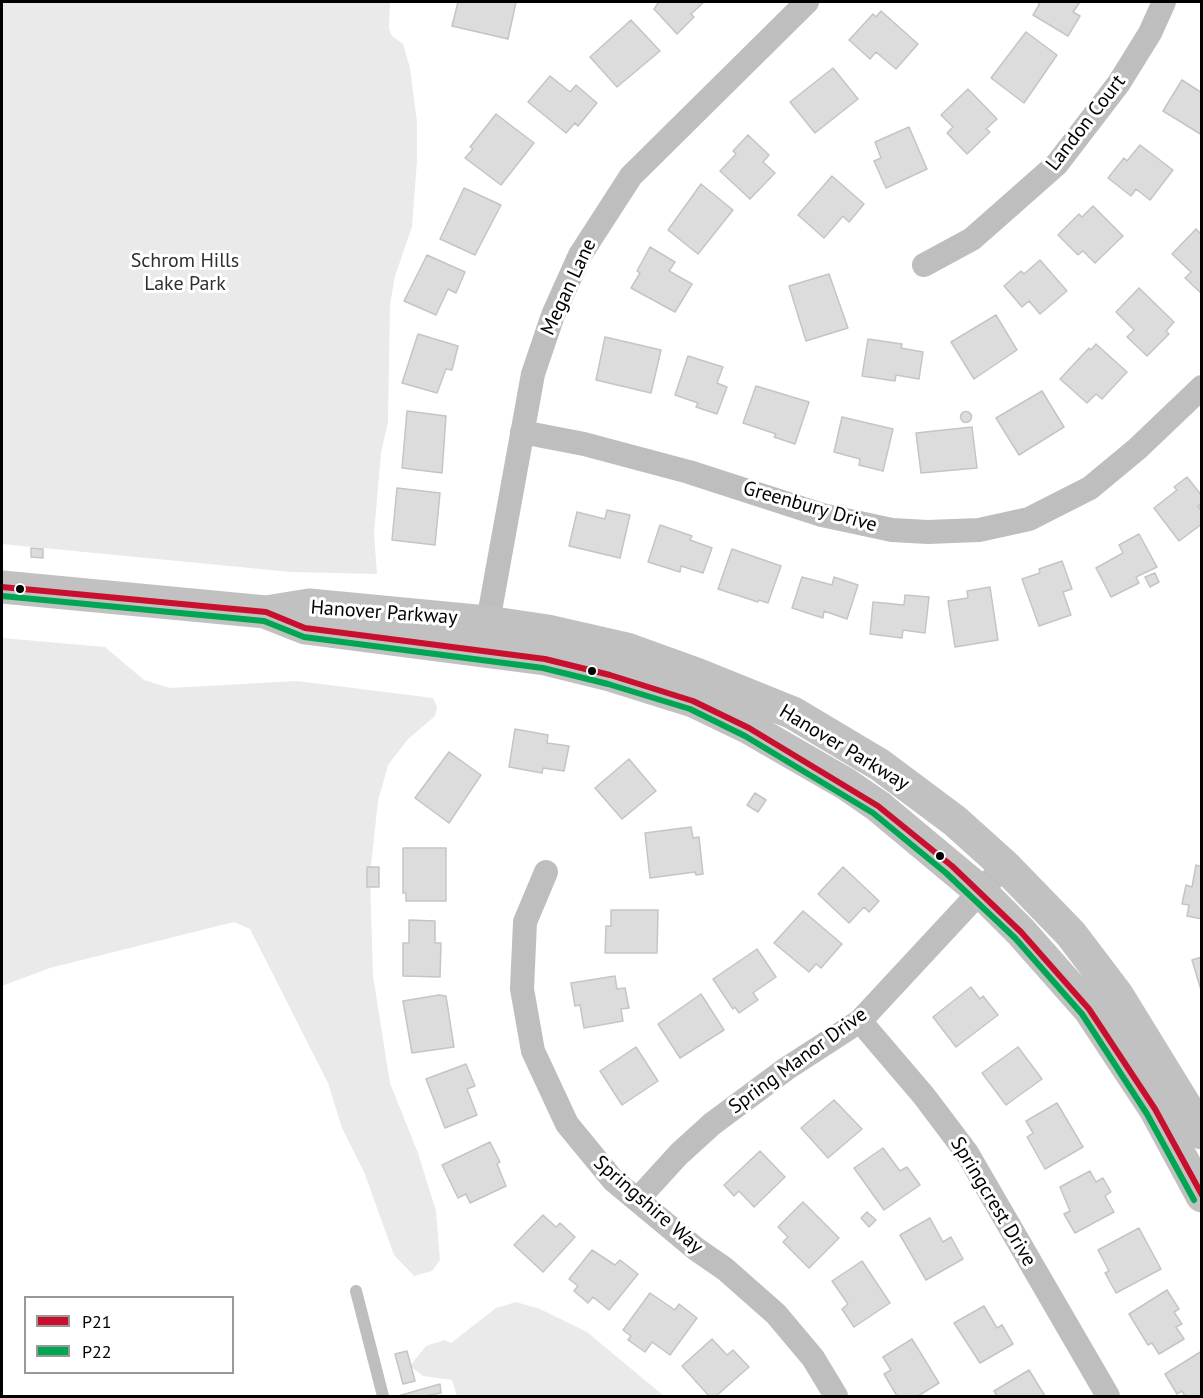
<!DOCTYPE html>
<style>
body{margin:0}
#map{position:relative;width:1203px;height:1398px;overflow:hidden;background:#fff;font-family:"PT Sans",sans-serif}
canvas{display:block}
.frame{position:absolute;inset:0;border:3px solid #000;pointer-events:none}
.legend{position:absolute;left:24px;top:1296px;width:210px;height:78px;box-sizing:border-box;background:#fff;border:2px solid #999;margin:0;padding:8px 10px;list-style:none;font-size:18px;color:#000}
.legend li{display:flex;align-items:center;gap:12px;height:30px}
.legend b{width:30px;border:2px solid #999}
</style>
<div id="map">
<canvas width="1203" height="1398"></canvas>
<div class="frame"></div>
<ul class="legend">
<li><b style="height:8px;background:#c8102e"></b>P21</li>
<li><b style="height:8px;background:#00a651"></b>P22</li>
</ul>
</div>
<script>
const g = document.querySelector('canvas').getContext('2d');
g.lineJoin = 'round';
function fill(path, color) { g.fillStyle = color; g.fill(path, 'evenodd'); }
const shape = rows => new Path2D(rows.map(r => 'M' + r).join(''));
function stroke(path, color, width, dash) { g.strokeStyle = color; g.lineWidth = width; g.lineCap = dash ? 'butt' : 'round'; g.setLineDash(dash || []); g.stroke(path); }
function drawText(font, color, halo, rows, align = 'center') {
  g.font = font + ' "PT Sans",sans-serif'; g.lineWidth = 6; g.setLineDash([]); g.textBaseline = 'middle'; g.strokeStyle = halo; g.fillStyle = color; for (const [text, x, y, turn = 0] of rows) {
    g.save(); g.translate(x, y); g.rotate((+turn || 0) * Math.PI / 180); g.textAlign = isNaN(turn) ? turn : align; if (halo) g.strokeText(text, 0, 0); g.fillText(text, 0, 0); g.restore();
  }
}
fill(shape([
 [2,2,390,2,389,29,392,36,403,44,410,68,417,122,417,161,412,227,395,276,390,305,388,422,381,453,374,534,377,574,291,572,2,544],
 [2,638,105,647,144,680,170,688,297,681,433,698,437,707,435,716,408,739,388,765,378,801,370,875,373,976,390,1083,418,1153,436,1211,440,1260,432,1271,414,1276,394,1255,364,1172,342,1128,328,1083,250,929,234,922,50,968,2,986],
 [516,1302,540,1309,587,1332,664,1396,457,1396,452,1380,423,1376,410,1366,426,1346,444,1340,451,1343,496,1308]
]), '#eaeaea');
const building = shape([
 [458,2,516,2,508,39,452,26,458,2],
 [659,2,704,2,691,14,694,17,677,34,654,9,659,2],
 [1038,2,1080,2,1073,12,1080,16,1068,36,1033,15,1039,5,1038,2],
 [881,11,918,44,896,69,876,52,870,59,849,40,873,14,876,17,881,11],
 [631,20,660,51,617,87,590,57,631,20],
 [1026,32,1057,55,1024,103,991,78,1026,32],
 [833,68,858,99,815,133,790,102,833,68],
 [550,76,570,92,576,85,597,103,578,126,575,123,566,133,528,102,550,76],
 [1182,80,1202,93,1202,135,1163,111,1182,80],
 [968,89,997,119,986,129,990,132,967,154,947,133,953,127,941,115,968,89],
 [496,114,534,143,501,185,465,158,473,149,470,147,496,114],
 [909,127,927,169,886,188,874,161,881,158,875,142,909,127],
 [748,135,769,155,763,162,775,173,750,199,720,171,736,154,733,151,748,135],
 [1140,145,1173,170,1150,200,1136,189,1131,196,1108,178,1124,158,1127,161,1140,145],
 [832,176,864,204,849,222,843,216,824,238,798,215,832,176],
 [701,184,733,210,698,254,668,230,701,184],
 [464,188,501,205,475,255,440,239,464,188],
 [1093,206,1123,236,1095,263,1083,251,1078,255,1058,235,1079,214,1082,217,1093,206],
 [1196,229,1202,235,1202,294,1185,278,1191,272,1172,254,1196,229],
 [650,247,675,262,669,271,692,284,675,312,631,288,640,273,637,271,650,247],
 [427,255,465,272,456,293,448,289,436,315,404,301,427,255],
 [1040,260,1067,291,1040,314,1029,301,1022,307,1004,286,1021,271,1024,274,1040,260],
 [829,274,848,328,806,341,789,286,829,274],
 [1139,288,1174,322,1166,331,1169,334,1147,356,1127,337,1134,330,1116,312,1139,288],
 [996,315,1017,350,974,379,951,342,996,315],
 [418,334,458,346,452,370,446,369,437,393,402,383,418,334],
 [605,337,661,350,651,393,596,380,605,337],
 [868,339,902,344,901,348,923,352,919,379,896,375,895,381,862,376,868,339],
 [1096,344,1127,372,1102,399,1096,394,1087,403,1060,379,1089,348,1091,350,1096,344],
 [688,356,723,367,717,383,727,387,717,414,696,407,698,403,675,395,688,356],
 [756,386,809,402,795,444,774,437,776,434,743,423,756,386],
 [1042,391,1064,427,1019,455,996,418,1042,391],
 [407,411,446,416,442,473,402,468,407,411],
 '960.5 417a5.5 5.5 0 1 1 11 0a5.5 5.5 0 1 1-11 0Z',
 [842,417,893,429,883,471,859,465,860,459,834,452,842,417],
 [972,427,977,468,921,473,916,433,972,427],
 [1187,477,1202,496,1202,504,1198,506,1202,512,1202,524,1179,541,1154,508,1177,490,1174,487,1187,477],
 [397,488,440,493,435,545,392,540,397,488],
 [607,510,630,515,620,558,569,546,577,512,605,519,607,510],
 [660,525,692,536,690,540,712,548,703,573,681,566,680,572,648,562,660,525],
 [1139,534,1157,567,1136,577,1139,583,1111,597,1096,568,1123,553,1119,545,1139,534],
 [31,548,43,549,43,558,31,557,31,548],
 [732,549,781,566,768,603,759,600,758,602,718,589,732,549],
 [1062,561,1072,589,1063,592,1071,615,1039,626,1022,579,1040,573,1039,569,1062,561],
 [1155,573,1159,582,1150,587,1145,577,1155,573],
 [802,577,832,585,834,577,858,585,847,619,824,611,823,618,792,608,802,577],
 [990,587,998,640,955,647,948,601,968,598,967,591,990,587],
 [905,595,929,597,925,633,903,630,902,638,870,634,873,602,904,605,905,595],
 [515,729,548,735,547,743,569,746,564,771,543,768,542,773,509,767,515,729],
 [449,752,481,775,449,823,415,798,449,752],
 [629,759,656,791,622,819,595,788,629,759],
 [755,793,766,800,758,812,747,805,755,793],
 [691,827,693,838,699,837,703,874,696,875,695,872,650,878,645,833,691,827],
 [403,848,446,848,446,901,406,901,406,893,403,893,403,848],
 [1196,865,1202,867,1202,919,1187,916,1189,905,1182,904,1186,885,1192,887,1196,865],
 [367,867,379,867,379,887,367,887,367,867],
 [843,867,879,901,869,912,864,907,849,923,818,894,843,867],
 [611,910,658,910,657,953,605,953,606,926,611,926,611,910],
 [803,911,842,944,821,968,816,964,809,972,774,943,803,911],
 [409,920,435,921,435,943,441,943,440,977,403,976,403,943,409,943,409,920],
 [757,949,776,977,753,993,758,1000,739,1013,735,1007,733,1009,713,979,757,949],
 [1202,957,1202,990,1201,990,1192,960,1202,957],
 [615,976,617,989,625,988,629,1008,621,1009,623,1021,584,1028,580,1005,575,1006,571,983,615,976],
 [971,987,980,999,983,996,998,1015,956,1047,933,1017,971,987],
 [701,994,724,1030,680,1058,658,1024,701,994],
 [439,995,446,996,454,1047,412,1053,403,1001,439,995],
 [636,1047,658,1081,622,1105,600,1071,636,1047],
 [1018,1047,1042,1079,1006,1105,982,1073,1018,1047],
 [466,1064,475,1086,467,1089,477,1115,445,1128,426,1079,466,1064],
 [834,1100,862,1129,828,1158,801,1128,834,1100],
 [1057,1103,1083,1147,1045,1169,1027,1137,1033,1133,1026,1121,1057,1103],
 [490,1142,500,1162,497,1164,506,1186,470,1203,466,1194,458,1198,442,1165,490,1142],
 [883,1148,900,1171,907,1167,920,1185,884,1210,854,1168,883,1148],
 [760,1151,785,1177,754,1207,739,1191,734,1196,724,1185,760,1151],
 [1090,1171,1096,1182,1103,1178,1111,1192,1105,1196,1114,1212,1075,1233,1064,1214,1070,1211,1060,1187,1090,1171],
 [803,1202,839,1238,809,1268,783,1242,788,1237,778,1227,803,1202],
 [867,1212,876,1220,869,1227,861,1218,867,1212],
 [543,1215,556,1227,560,1223,575,1237,543,1272,514,1245,543,1215],
 [930,1218,943,1242,951,1237,963,1259,926,1280,900,1235,930,1218],
 [1139,1228,1161,1269,1116,1293,1105,1273,1109,1271,1098,1250,1139,1228],
 [592,1250,615,1265,620,1260,638,1274,609,1310,593,1297,588,1303,574,1291,578,1286,569,1279,592,1250],
 [862,1261,890,1303,854,1327,842,1309,848,1304,832,1281,862,1261],
 [1167,1290,1179,1309,1174,1312,1182,1324,1176,1327,1184,1339,1159,1354,1152,1343,1148,1345,1129,1314,1167,1290],
 [650,1293,675,1310,679,1304,697,1318,670,1355,652,1342,645,1352,628,1340,631,1336,623,1330,650,1293],
 [984,1306,997,1328,1002,1325,1013,1344,980,1363,954,1323,984,1306],
 [712,1339,727,1355,733,1350,749,1367,716,1396,709,1396,682,1366,712,1339],
 [912,1339,939,1383,918,1396,897,1396,884,1374,891,1370,883,1357,912,1339],
 [407,1351,415,1381,403,1384,395,1354,407,1351],
 [1202,1351,1202,1396,1185,1396,1182,1391,1177,1394,1165,1374,1202,1351],
 [1029,1370,1045,1396,997,1396,994,1391,1029,1370],
 [440,1384,441,1393,425,1396,398,1396,440,1384]
]);
fill(building, '#dcdcdc');
stroke(building, '#c5c5c5', 1.5);
stroke(shape([
 [356,1291,383,1396]
]), '#bebebe', 12);
stroke(shape([
 [924,265,972,239,1057,164,1119,83,1150,33,1164,2],
 [522,432,584,444,689,472,822,515,892,530,928,532,979,530,1029,519,1090,488,1137,449,1202,387],
 [485,638,533,374,553,315,580,255,631,176,807,2],
 [546,872,525,922,522,989,533,1051,567,1124,613,1180,696,1249,725,1269,776,1314,813,1358,836,1396],
 [860,1021,924,1096,967,1153,1108,1396],
 [637,1200,679,1154,712,1124,786,1069,860,1021,992,879]
]), '#bebebe', 24);
stroke(shape([
 [2,587,266,612,309,605,487,622,548,631,627,649,699,675,793,713,880,765,955,821,1005,866,1071,934,1118,996,1202,1133],
 [267,613,305,628,545,659,610,675,693,701,749,728,846,784,878,806,980,891,1021,932,1089,1009,1155,1109,1202,1196]
]), '#c1c1c1', 33);
stroke(shape([
 [2,587,266,612,305,628,545,659,610,675,693,701,749,728,878,806,952,866,1021,932,1089,1009,1155,1109,1202,1195]
]), '#c8102e', 6);
stroke(shape([
 [2,596,264,621,304,637,543,668,608,684,690,709,745,736,873,813,946,873,1015,938,1082,1014,1147,1114,1194,1200]
]), '#00a651', 6);
for (const [x, y, r, color] of [
 [20,589,5,"#000"],
 [592,671,5,"#000"],
 [940,856,5,"#000"]
]) { const dot = new Path2D(); dot.arc(x, y, r, 0, 2 * Math.PI); g.fillStyle = color; g.fill(dot); stroke(dot, '#fff', 2); }
drawText('20px', '#000', '#fff', [
 ["Landon Court",1086,123,-52],
 ["Megan Lane",569,287,-65],
 ["Greenbury Drive",810,507,16],
 ["Hanover Parkway",384,613,4],
 ["Hanover Parkway",844,748,31],
 ["Spring Manor Drive",798,1061,-36],
 ["Springcrest Drive",993,1202,59],
 ["Springshire Way",648,1205,41]
]);
drawText('20px', '#2f2f2f', '#fff', [
 ["Schrom Hills",185,261],
 ["Lake Park",185,284]
]);
</script>
